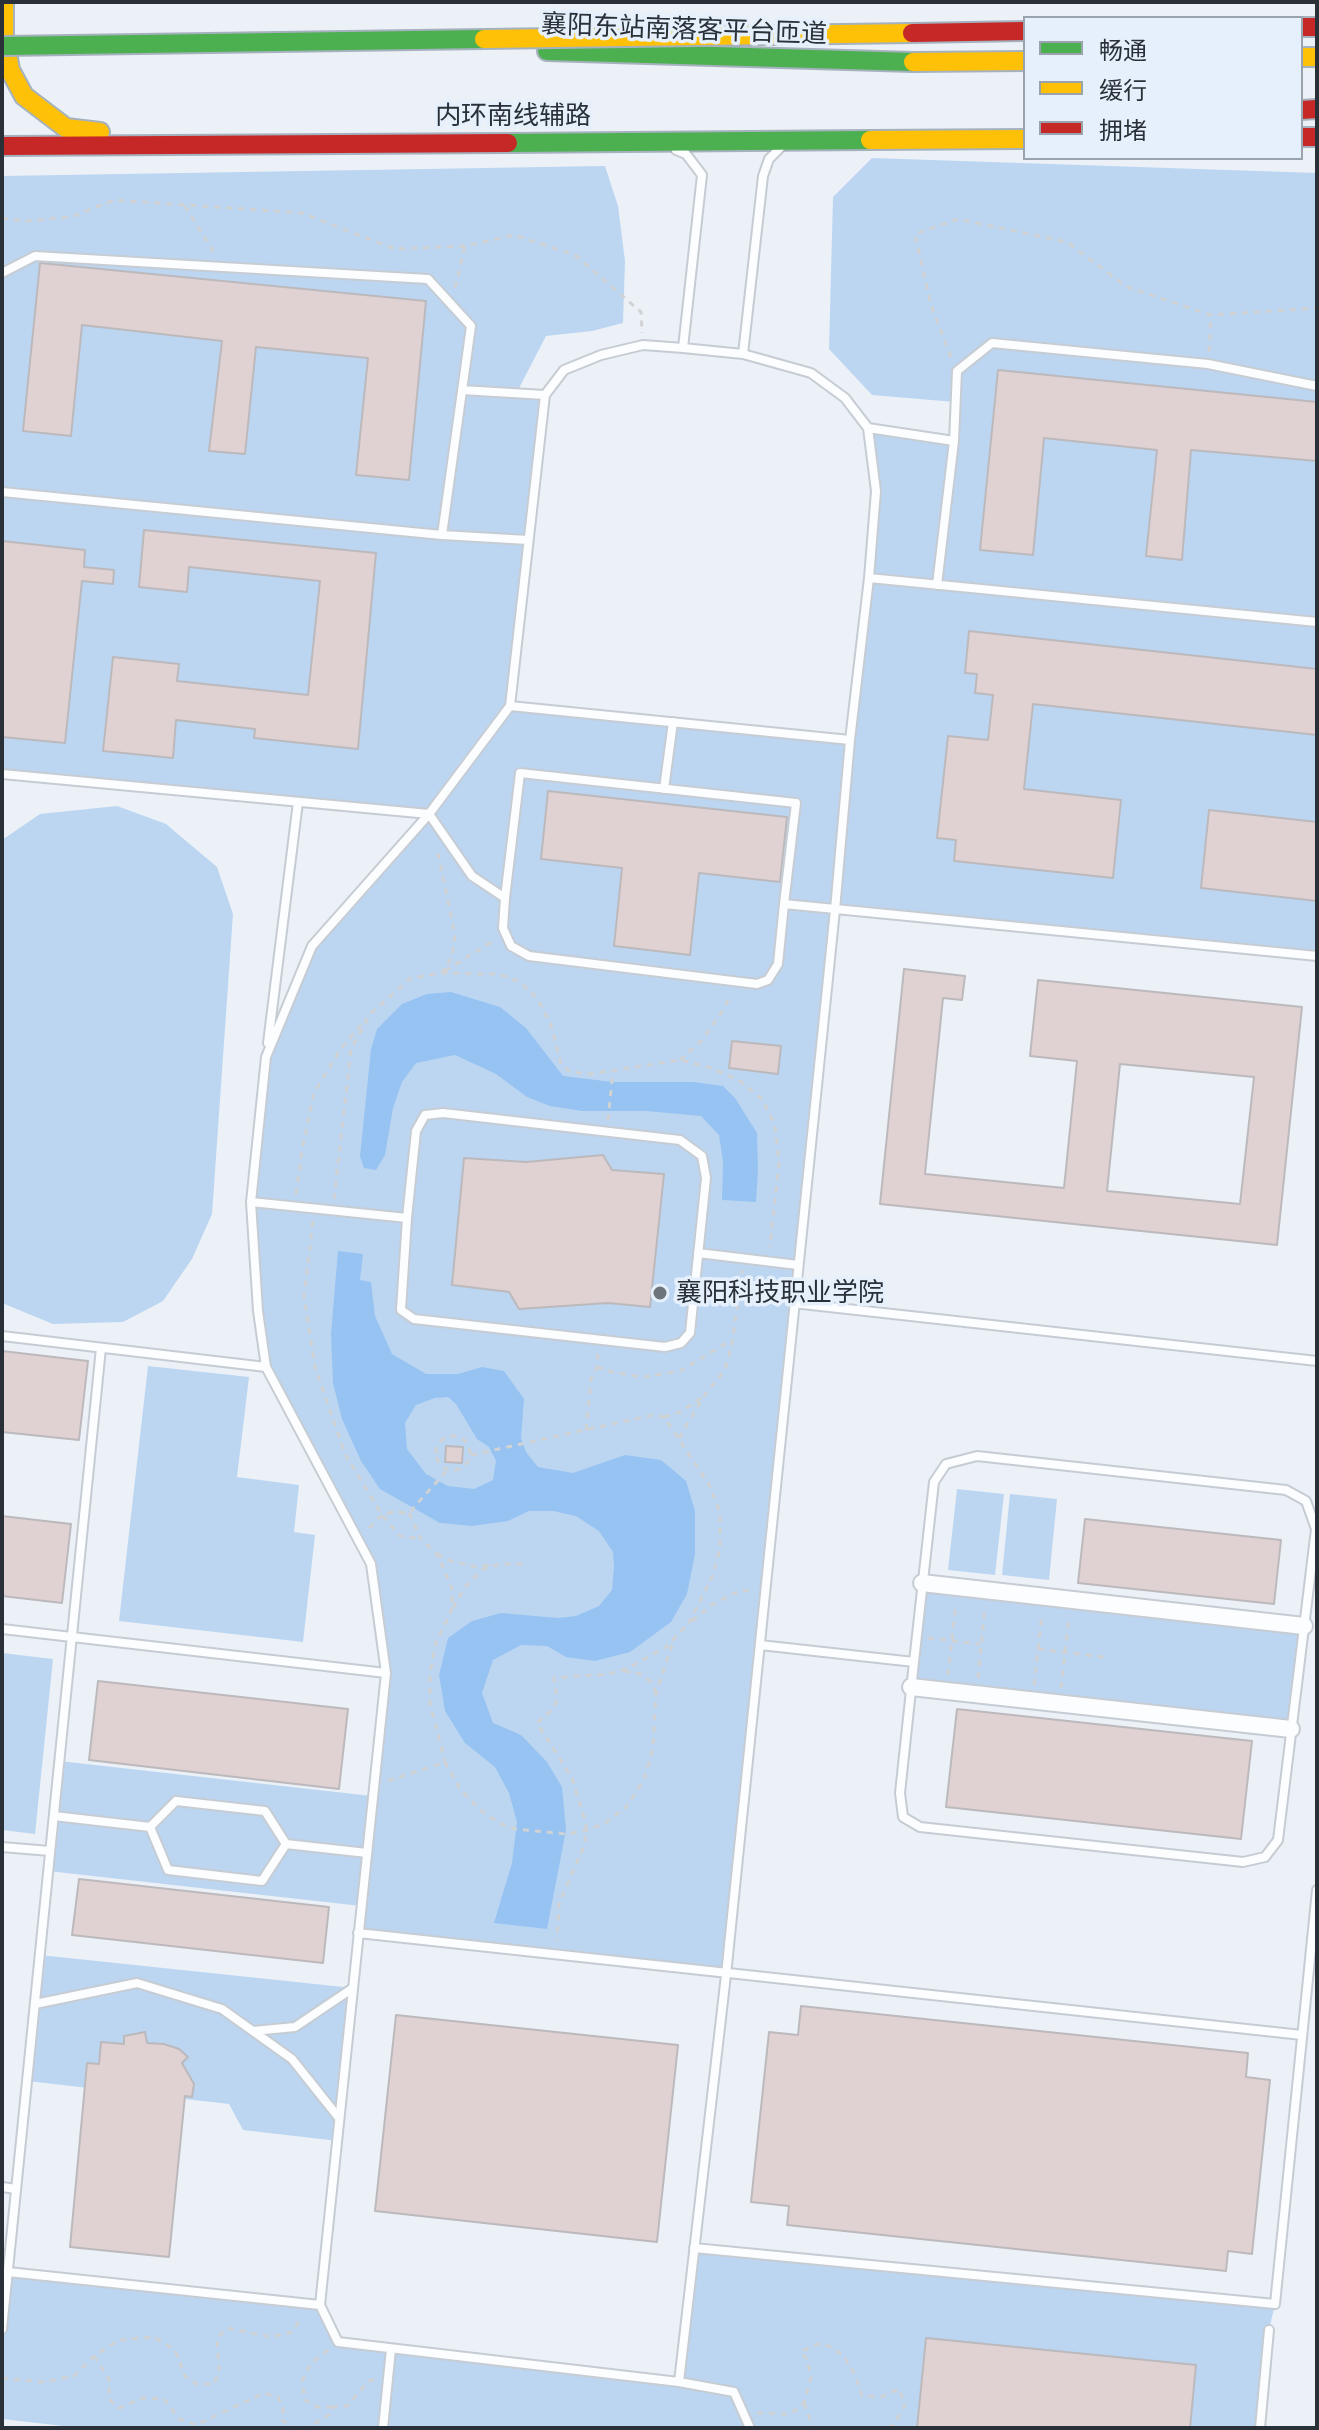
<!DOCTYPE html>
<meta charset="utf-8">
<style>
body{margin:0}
#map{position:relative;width:1319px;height:2430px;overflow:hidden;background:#ebf1f7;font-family:Literata,"Noto Sans SC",serif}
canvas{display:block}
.frame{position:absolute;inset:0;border:4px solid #293037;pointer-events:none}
.legend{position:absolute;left:1023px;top:16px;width:280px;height:144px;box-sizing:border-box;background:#e6f0fc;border:2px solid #9aa3ad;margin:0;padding:10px 14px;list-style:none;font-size:24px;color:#293037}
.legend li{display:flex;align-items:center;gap:16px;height:40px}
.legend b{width:40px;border:2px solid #9aa3ad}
</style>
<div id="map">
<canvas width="1319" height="2430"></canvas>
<div class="frame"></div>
<ul class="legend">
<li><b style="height:10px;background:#4caf50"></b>畅通</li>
<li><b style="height:10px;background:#ffc107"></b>缓行</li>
<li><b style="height:10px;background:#c62828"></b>拥堵</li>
</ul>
</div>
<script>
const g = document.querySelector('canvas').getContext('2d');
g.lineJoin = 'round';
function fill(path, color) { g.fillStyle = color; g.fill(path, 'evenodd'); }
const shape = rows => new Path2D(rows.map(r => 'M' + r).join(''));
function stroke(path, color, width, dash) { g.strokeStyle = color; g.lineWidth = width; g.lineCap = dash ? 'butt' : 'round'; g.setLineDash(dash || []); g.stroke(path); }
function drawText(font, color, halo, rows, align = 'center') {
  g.font = font + ' Literata,"Noto Sans SC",serif'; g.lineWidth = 7; g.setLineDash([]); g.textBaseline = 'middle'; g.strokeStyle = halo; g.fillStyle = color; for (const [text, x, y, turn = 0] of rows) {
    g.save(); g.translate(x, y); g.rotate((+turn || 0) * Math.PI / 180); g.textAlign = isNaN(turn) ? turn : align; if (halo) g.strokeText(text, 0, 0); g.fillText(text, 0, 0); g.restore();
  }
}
fill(shape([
 [872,158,1317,173,1317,956,835,910,726,1975,358,1933,361,1906,48,1871,59,1761,372,1796,386,1673,371,1564,266,1367,251,1202,266,1057,312,946,428,815,2,774,2,176,605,166,618,206,625,261,623,323,592,331,546,336,517,392,545,395,510,706,849,740,876,491,868,428,953,440,955,402,872,395,829,349,833,197],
 [117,806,166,824,217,867,233,914,212,1214,192,1259,163,1301,123,1322,53,1324,2,1303,2,840,40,814],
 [148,1366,249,1377,237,1477,299,1485,294,1532,315,1535,303,1642,119,1621],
 [957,1489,1004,1494,995,1575,948,1570],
 [1010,1494,1057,1499,1049,1580,1002,1575],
 [922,1583,1304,1626,1291,1729,911,1687],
 [2,1653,53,1659,35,1834,2,1830],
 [40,1955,353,1988,338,2141,243,2130,229,2104,27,2081],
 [694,2248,1275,2304,1269,2330,1260,2428,81,2428,2,2419,2,2329,8,2272,320,2305,338,2343,679,2382]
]), '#bcd6f2');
fill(shape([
 [451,992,500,1007,526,1028,563,1076,613,1082,694,1082,723,1086,735,1098,757,1133,758,1169,756,1202,722,1200,723,1162,719,1135,701,1116,646,1111,582,1111,550,1106,527,1097,496,1074,455,1055,416,1063,402,1082,393,1108,385,1155,376,1170,364,1168,360,1156,371,1049,377,1029,402,1004,427,994],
 [338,1251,363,1254,360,1280,371,1282,375,1316,392,1354,426,1374,458,1374,482,1367,504,1371,524,1399,521,1438,526,1452,538,1467,573,1473,625,1455,661,1460,686,1481,695,1511,695,1554,687,1594,671,1622,630,1652,595,1661,566,1657,547,1646,521,1645,493,1660,482,1693,493,1723,521,1735,547,1762,562,1787,566,1830,547,1929,494,1923,512,1863,517,1822,509,1793,495,1767,465,1743,445,1711,439,1675,448,1638,472,1621,501,1613,558,1618,576,1616,599,1606,612,1590,614,1567,613,1552,599,1531,576,1516,553,1511,529,1511,508,1521,472,1526,440,1523,380,1489,361,1461,342,1419,333,1383,331,1334],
 [448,1397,456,1404,477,1439,489,1447,496,1461,493,1480,474,1489,448,1486,426,1474,407,1449,405,1423,416,1405,435,1398]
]), '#96c3f2');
const building = shape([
 [40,263,426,301,409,480,356,475,368,358,256,347,245,454,209,451,222,341,82,325,71,436,23,431,40,263],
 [998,370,1317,402,1317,461,1191,450,1182,560,1146,556,1157,450,1044,438,1033,555,980,550,998,370],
 [144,530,376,553,358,749,254,738,255,729,176,720,173,758,103,751,113,657,179,664,177,681,308,695,320,581,189,567,187,592,139,587,144,530],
 [2,541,85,550,84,567,114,570,113,584,82,581,65,743,2,737,2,541],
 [969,631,1317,669,1317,735,1033,704,1024,789,1121,800,1113,878,954,861,956,840,937,838,948,736,988,740,993,695,975,693,977,674,965,673,969,631],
 [548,791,787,817,780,882,699,873,690,955,614,946,622,868,541,859,548,791],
 [1209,810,1317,822,1317,901,1201,888,1209,810],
 [904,969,965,976,962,1000,943,998,925,1174,1064,1188,1077,1061,1030,1056,1038,980,1302,1007,1277,1245,880,1204,904,969],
 [1120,1064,1254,1077,1240,1204,1107,1191,1120,1064],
 [732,1041,781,1046,778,1074,729,1068,732,1041],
 [603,1155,612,1170,664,1174,650,1307,608,1303,519,1309,509,1292,452,1285,464,1158,526,1162,603,1155],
 [2,1351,88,1361,79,1440,2,1432,2,1351],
 [446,1446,463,1447,462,1463,445,1462,446,1446],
 [2,1516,71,1524,62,1603,2,1596,2,1516],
 [1085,1519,1281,1540,1274,1604,1078,1583,1085,1519],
 [98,1681,348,1709,339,1789,89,1760,98,1681],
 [957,1709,1252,1741,1241,1839,946,1807,957,1709],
 [79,1879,329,1907,323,1963,72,1935,79,1879],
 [801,2006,1248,2053,1246,2077,1270,2080,1252,2254,1228,2251,1226,2271,787,2225,789,2206,751,2202,769,2032,798,2035,801,2006],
 [396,2015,678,2045,657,2242,375,2211,396,2015],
 [145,2032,147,2043,164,2044,179,2049,188,2057,182,2063,194,2084,192,2097,185,2096,169,2257,70,2247,87,2063,99,2064,101,2042,124,2044,124,2036,145,2032],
 [926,2338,1196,2365,1190,2428,917,2428,926,2338]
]);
fill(building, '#e0d1d3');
stroke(building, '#bcb9bc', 2);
const lane = shape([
 [676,150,686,154,702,175,683,348,643,345,601,355,564,370,545,395,510,706,429,814,312,946,266,1057,251,1202,258,1311,266,1367,371,1564,386,1673,320,2305,338,2342,679,2382,726,1975,835,910,850,740,869,578,876,491,868,428,845,398,811,373,743,354,763,176,769,159,782,146],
 [2,273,35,256,428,279,471,326,442,535,528,540],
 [683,348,743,354],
 [462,390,545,395],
 [868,428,954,441],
 [2,492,442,535],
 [869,578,1317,622],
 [937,585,954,441,957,371,992,343,1208,364,1317,386],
 [510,706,850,740],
 [2,774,429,814,472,876,505,898,503,928,511,946,529,956,757,984,768,980,778,964,784,904,1317,956],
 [664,789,673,722],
 [505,898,520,773,796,803,784,904],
 [268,1043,298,802],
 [251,1202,407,1218,416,1131,425,1115,443,1113,680,1140,702,1156,706,1178,690,1333,681,1343,665,1347,414,1319,401,1310,407,1218],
 [698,1253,798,1265],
 [793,1303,1317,1361],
 [2,1336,266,1367],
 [2,1629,386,1673],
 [760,1645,914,1662,934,1482,946,1464,977,1456,1286,1490,1306,1501,1316,1529,1278,1840,1265,1857,1243,1862,920,1827,903,1817,900,1793,914,1662],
 [176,1801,265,1811,286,1844,262,1881,168,1870,150,1827,176,1801],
 [54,1816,150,1827],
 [286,1844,367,1853],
 [2,1847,50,1851],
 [358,1933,1302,2035],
 [35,2004,137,1983,222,2009,292,2059,339,2118],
 [253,2031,295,2027,353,1988],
 [2,2187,16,2189],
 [694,2248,1275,2304,1317,1890],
 [8,2272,320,2305],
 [2,2329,101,1348],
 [679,2382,734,2392,750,2428],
 [383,2428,391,2349],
 [1260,2428,1269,2330]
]);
const street = shape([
 [922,1583,1304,1626],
 [911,1687,1291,1729]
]);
const fast = shape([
 [547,51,913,62],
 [508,143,870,140]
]);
const slow = shape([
 [4,2,4,35,10,70,24,96,66,128,100,132],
 [1301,57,1317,57],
 [913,62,1025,61],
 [870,140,1025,139]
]);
const jam = shape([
 [1301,27,1317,27],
 [1301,110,1317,109],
 [1301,137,1317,137],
 [2,146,508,143]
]);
stroke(lane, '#c6ccd3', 12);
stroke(street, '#c6ccd3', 20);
stroke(fast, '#a5b2be', 22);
stroke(slow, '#a5b2be', 22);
stroke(jam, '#a5b2be', 22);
stroke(shape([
 [185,206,215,254],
 [2,218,25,221,71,217,114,200,302,213,395,249,465,246,514,235,575,255,641,312,642,333],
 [455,288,465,246],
 [1209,352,1211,316],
 [951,357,931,305,915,234,958,219,1067,242,1127,287,1211,315,1317,308],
 [438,853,455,935,452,957,442,972],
 [445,971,493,941],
 [680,1060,703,1039,725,1007,730,994],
 [608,1120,613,1071],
 [296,1194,302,1150,314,1093,340,1050,366,1019],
 [334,1199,351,1049,371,1013,411,978,441,973,499,974,520,982,537,998,551,1025,561,1064,570,1072,590,1074,680,1060,708,1067,739,1080,763,1100,775,1126,779,1163,770,1247],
 [313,1221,304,1296,315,1367,345,1454,382,1515,400,1536,421,1539],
 [597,1367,612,1372,643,1377,680,1371,730,1341],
 [664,1417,680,1412,703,1397],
 [586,1430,591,1379,597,1367,598,1351],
 '436 1453a17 17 0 1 1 34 0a17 17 0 1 1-34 0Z',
 [679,1438,704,1396,725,1370,732,1344,742,1270],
 [471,1455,653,1415,664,1417,710,1486,720,1513,720,1548,713,1575,689,1623,666,1647,628,1668,609,1674,554,1678,557,1699,553,1709,537,1723,572,1778,586,1824,585,1844,559,1904,557,1940],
 [409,1513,421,1539,437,1554,453,1591,451,1612,436,1642,430,1674,430,1703,445,1762],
 [369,1528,382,1515,393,1512,409,1513,447,1470],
 [437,1554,451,1561,477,1567,490,1565],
 [453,1608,465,1587,483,1569,500,1564,524,1564],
 [692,1621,713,1604,739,1591,751,1590],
 [928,1638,980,1644],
 [1038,1649,1104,1657],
 [624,1671,640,1674,651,1682,656,1692],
 [948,1675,956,1603],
 [978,1678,985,1606],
 [1034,1685,1042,1613],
 [1061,1688,1069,1616],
 [388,1781,445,1762,460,1789,480,1810,501,1824,516,1829,566,1834,585,1831,605,1823,626,1807,644,1780,653,1748,656,1693,673,1642],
 [328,2350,311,2363,302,2381,305,2400,317,2407,334,2407],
 [94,2356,109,2379,109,2399,119,2408,143,2398,164,2399,179,2419,196,2425,264,2393,278,2397,283,2408,283,2421,295,2428,309,2427,329,2415,334,2407,347,2406,369,2381,376,2379],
 [2,2378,44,2382,74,2376,94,2356,119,2340,154,2337,175,2350,185,2376,196,2384,214,2384,219,2372,217,2338,227,2328,271,2337,292,2332,302,2317],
 [804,2403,813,2428],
 [757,2413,790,2414,804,2403,811,2377,807,2359,801,2352,817,2344,829,2346,843,2355,855,2375,862,2396,881,2397,899,2389,905,2405,895,2423,889,2428]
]), '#d0d2d4', 3, [6, 6]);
stroke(lane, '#fcfdfe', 8);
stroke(street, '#fcfdfe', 16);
stroke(fast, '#4caf50', 18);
stroke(slow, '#ffc107', 18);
stroke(jam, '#c62828', 18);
const fastBridge = shape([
 [2,46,484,39]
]);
const slowBridge = shape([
 [484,39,912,33]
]);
const jamBridge = shape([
 [912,33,1025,31]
]);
stroke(fastBridge, '#a5b2be', 22, []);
stroke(slowBridge, '#a5b2be', 22, []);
stroke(jamBridge, '#a5b2be', 22, []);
stroke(fastBridge, '#4caf50', 18);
stroke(slowBridge, '#ffc107', 18);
stroke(jamBridge, '#c62828', 18);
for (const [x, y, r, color] of [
 [660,1293,8,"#6d747a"]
]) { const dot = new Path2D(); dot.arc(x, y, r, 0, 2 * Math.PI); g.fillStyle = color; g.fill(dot); stroke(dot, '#e6f0fc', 3); }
drawText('26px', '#293037', '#e6f0fc', [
 ["襄阳东站南落客平台匝道",684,30,2],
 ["内环南线辅路",513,116]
]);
drawText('26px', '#293037', '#e6f0fc', [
 ["襄阳科技职业学院",676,1293]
], 'left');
</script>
